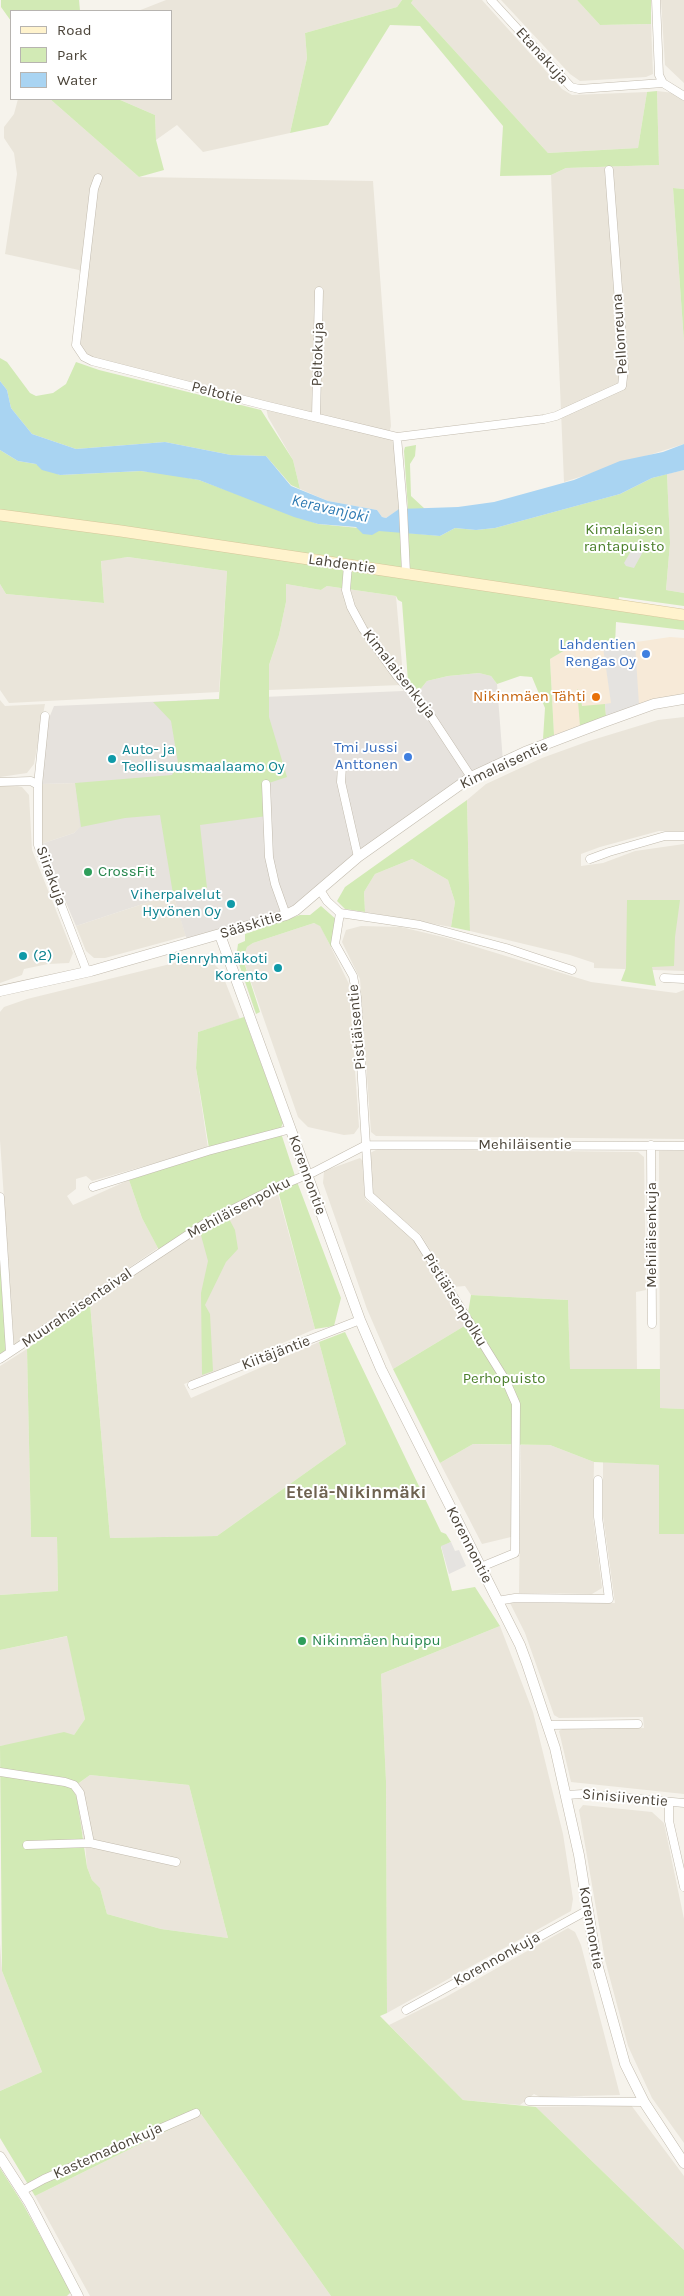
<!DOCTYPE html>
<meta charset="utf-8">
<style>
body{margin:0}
#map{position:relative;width:684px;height:2296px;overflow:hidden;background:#f6f3ec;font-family:Karla,sans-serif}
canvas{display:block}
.legend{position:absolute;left:10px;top:10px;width:162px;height:90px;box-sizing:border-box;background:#fff;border:1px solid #b7b4b0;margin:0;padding:6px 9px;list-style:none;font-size:15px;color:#4b4439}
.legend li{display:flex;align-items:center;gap:10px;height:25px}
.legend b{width:25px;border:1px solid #b7b4b0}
</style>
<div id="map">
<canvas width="684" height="2296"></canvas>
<ul class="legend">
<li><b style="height:6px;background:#fff3cd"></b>Road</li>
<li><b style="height:14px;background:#d2eab5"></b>Park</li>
<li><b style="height:14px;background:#a9d4f2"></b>Water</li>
</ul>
</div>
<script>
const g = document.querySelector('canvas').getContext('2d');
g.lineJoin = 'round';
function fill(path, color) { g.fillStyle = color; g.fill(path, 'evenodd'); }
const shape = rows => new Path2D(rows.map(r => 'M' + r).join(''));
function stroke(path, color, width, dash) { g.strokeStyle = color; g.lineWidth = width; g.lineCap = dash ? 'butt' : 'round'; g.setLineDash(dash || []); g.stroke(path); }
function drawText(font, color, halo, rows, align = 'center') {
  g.font = font + ' Karla,sans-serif'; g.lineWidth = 4; g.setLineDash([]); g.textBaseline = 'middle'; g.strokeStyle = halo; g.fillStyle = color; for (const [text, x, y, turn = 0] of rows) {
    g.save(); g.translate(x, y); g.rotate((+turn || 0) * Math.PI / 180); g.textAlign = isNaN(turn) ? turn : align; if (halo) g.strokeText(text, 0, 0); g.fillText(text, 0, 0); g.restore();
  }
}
fill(shape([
 [166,0,402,0,397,7,305,33,307,58,290,133,203,152,177,125,156,140,155,115,118,99,171,99,171,11,138,11],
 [413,0,482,0,562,89,572,95,647,92,638,148,548,153,411,3],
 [501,0,577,0,600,25,651,24,653,74,646,77,580,81,570,74],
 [661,0,684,0,684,83,665,65],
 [657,91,674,93,684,100,684,189,673,188,684,342,684,444,564,482,551,175,566,168,659,165],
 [18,99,50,99,139,177,373,181,391,426,388,437,395,444,401,508,386,518,382,517,377,510,328,501,300,489,293,460,268,417,265,403,94,359,84,353,79,346,86,291,79,270,5,254,17,174,14,153,4,138,4,127,14,114],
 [684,470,684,593,666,590,670,543,667,474],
 [128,557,227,571,219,692,9,703,0,690,0,584,6,594,104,603,101,560],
 [286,584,321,590,327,586,396,596,403,676,402,685,269,690,269,665,279,635,286,602],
 [0,700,5,706,45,704,34,764,27,773,0,777],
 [684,717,684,831,659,831,600,847,581,854,581,866,603,863,635,851,684,844,684,971,594,968,594,963,570,955,470,931,467,800,486,784,542,758,589,741,658,720],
 [75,783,81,827,74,833,41,844,41,784],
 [0,785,13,785,22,787,29,795,32,850,73,953,69,963,48,964,24,969,22,975,0,983],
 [412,859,448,880,455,902,451,927,365,912,364,892,375,874],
 [173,894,186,936,105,958,94,958,86,951,76,926],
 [314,923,320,925,349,984,359,1127,354,1134,344,1135,308,1127,298,1117,243,959,247,947,253,943],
 [361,926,401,927,447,938,591,982,676,993,684,990,684,1139,376,1136,371,1132,360,979,342,942,346,930],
 [199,957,212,962,221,971,240,1019,198,1032,196,1068,208,1148,92,1181,86,1176,76,1179,76,1189,67,1196,73,1205,129,1180,142,1218,158,1248,14,1346,0,1140,0,1012,4,1007,27,999],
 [378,1149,638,1152,644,1157,646,1290,636,1292,637,1369,570,1370,568,1300,471,1295,465,1286,453,1287,421,1235,373,1194,370,1153],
 [659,1151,684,1151,684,1409,660,1408],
 [360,1158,363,1161,365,1199,415,1240,466,1325,393,1369,367,1309,323,1183,324,1171],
 [278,1194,315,1329,204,1377,184,1384,191,1398,319,1342,346,1444,217,1536,110,1538,90,1303,201,1229],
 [27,1349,31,1537,57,1537,58,1591,0,1595,0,1366],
 [473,1444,514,1445,511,1537,482,1544,440,1463],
 [521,1445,550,1445,594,1462,593,1517,602,1588,592,1594,519,1593],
 [603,1462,659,1465,659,1534,684,1534,684,1794,571,1782,559,1731,567,1726,644,1728,643,1717,559,1718,554,1715,525,1633,510,1603,615,1603,603,1516],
 [500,1626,533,1712,563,1834,573,1899,571,1911,387,2013,386,1781,381,1674],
 [68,1636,85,1719,74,1735,0,1746,0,1650],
 [90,1775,189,1785,228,1938,161,1929,107,1914,100,1888,92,1880,87,1867,85,1844,71,1789],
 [583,1805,652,1812,664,1823,684,1919,684,2143,652,2098,628,2046,605,1960,579,1810],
 [568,1928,575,1932,581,1945,620,2095,540,2097,534,2094,520,2105,463,2100,389,2025,444,1998],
 [0,1944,2,1971,42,2072,0,2091],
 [631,2105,684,2176,684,2250,536,2107],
 [201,2114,331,2296,90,2296,35,2196]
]), '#eae5da');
fill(shape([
 [670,637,684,638,684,699,580,726,554,735,550,659,567,649,603,647]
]), '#f7ead8');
fill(shape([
 [479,673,491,676,497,684,503,762,471,777,296,910,188,944,173,894,76,926,41,844,74,833,80,827,75,783,41,784,47,723,54,706,403,691,408,681,419,691,427,681,448,676]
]), '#e6e2dd');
fill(shape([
 [1,0,79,0,80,11,11,11,11,21,1,7],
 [402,0,413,0,411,3,548,153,638,148,647,92,657,91,659,165,566,168,551,175,500,176,503,126,420,26,390,25,328,125,290,133,307,58,305,33,397,7],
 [577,0,651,0,651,24,600,25],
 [50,99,118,99,155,115,156,140,164,170,139,177],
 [673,188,684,189,684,342],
 [0,358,7,362,30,393,36,396,53,393,66,384,76,362,99,370,261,410,293,460,300,489,291,485,266,456,231,455,165,442,76,449,32,434,11,408,7,390,0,381],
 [416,445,415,456,410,464,411,496,425,509,408,510,404,451,405,447],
 [0,450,18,461,36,464,60,475,141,471,168,474,199,480,318,524,440,536,455,528,476,530,495,528,605,498,620,494,652,478,667,474,670,543,666,590,684,593,684,606,619,597,617,610,684,621,684,630,616,622,615,645,567,649,550,659,554,735,543,739,545,708,532,677,520,676,497,684,491,676,479,673,448,676,427,681,419,691,408,681,402,602,398,600,396,596,327,586,321,590,286,584,286,602,279,635,269,665,269,717,287,777,266,784,267,816,200,825,207,888,173,894,160,815,125,818,81,827,75,783,172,775,178,763,171,721,153,702,219,699,227,571,128,557,101,561,104,603,6,594,0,584],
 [577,689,580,692,582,706,605,704,606,716,580,726],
 [467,800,470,931,451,927,455,902,448,880,412,859,375,874,364,892,365,912,345,909,337,901,345,887],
 [627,900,680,900,675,937,674,966,652,967,656,986,621,981,626,968],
 [321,906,338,921,335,944,331,947,320,926,314,923,253,943,247,947,243,959,260,1012,256,1014,238,961,237,951,238,944,245,941,245,934,300,915,310,915],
 [244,1017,283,1123,280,1130,296,1179,341,1298,334,1326,315,1329,277,1187,226,1213,235,1230,238,1249,226,1262,205,1305,210,1314,213,1371,202,1375,201,1293,208,1261,199,1228,160,1252,142,1218,129,1180,210,1154,196,1068,198,1032],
 [0,1261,6,1350,0,1354],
 [471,1295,568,1300,570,1369,660,1369,660,1408,684,1409,684,1534,659,1534,659,1465,594,1462,550,1445,473,1444,440,1463,393,1369,466,1325],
 [90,1303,110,1538,217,1536,346,1444,319,1342,345,1332,441,1532,446,1534,451,1542,441,1547,452,1591,475,1587,500,1626,381,1674,386,1781,387,2013,380,2016,463,2100,536,2107,684,2250,684,2296,331,2296,201,2114,35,2196,0,2138,0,2091,42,2072,2,1971,0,1746,64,1732,74,1735,85,1719,67,1636,0,1650,0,1595,58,1591,57,1537,31,1537,27,1349],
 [90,1775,189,1785,228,1938,161,1929,107,1914,100,1888,92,1880,87,1867,77,1798,72,1788],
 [0,2168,23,2204,71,2292,67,2296,0,2296]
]), '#d2eab5');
fill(shape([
 [635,544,645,548,634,568,626,566,624,563],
 [635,643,639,705,606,716,605,704,611,703,603,647],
 [451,1542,455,1551,459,1550,466,1566,449,1574,441,1546]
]), '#e5e3e0');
fill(shape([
 [0,381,7,390,11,408,32,434,76,449,165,442,231,455,266,456,291,486,328,501,377,510,382,517,386,518,399,509,458,507,494,502,574,480,620,461,663,452,684,444,684,470,652,478,620,494,495,528,476,530,455,528,440,536,379,531,372,535,363,534,356,527,318,524,294,517,199,480,141,471,60,475,42,470,36,464,18,461,0,450]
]), '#a9d4f2');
const minor = shape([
 [491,0,571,87,579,89,663,83],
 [656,0,659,75,663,83,684,96],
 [98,178,94,189,76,345,84,357,92,361,264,405,397,437,544,419,556,416,622,386,624,368,609,170],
 [316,416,319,291],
 [397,437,403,508,406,573],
 [348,565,346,590,351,607,363,629,397,676,425,707,471,777],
 [45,716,38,785,38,845,87,972],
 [342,766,341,782,358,857],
 [0,782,31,781,38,785],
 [266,784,269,857,275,884,286,915],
 [590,859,609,852,665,836,684,836],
 [320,890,327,901,340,913,420,925,506,948,572,970],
 [340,913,335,944,353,976,357,997,369,1195,417,1238,506,1381,516,1404,515,1553,481,1567],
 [664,978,684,979],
 [651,1145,652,1324],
 [93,1187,208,1151,291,1129],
 [0,1197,10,1352],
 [0,1359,207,1222,277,1187,314,1172,366,1145,684,1146],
 [192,1385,360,1320],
 [497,1601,515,1598,609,1599,598,1517,598,1480],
 [548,1725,638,1724],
 [0,1772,65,1782,74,1785,80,1793,90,1843],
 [566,1795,583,1794,684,1803],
 [669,1802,669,1821,684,1887],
 [27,1845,90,1843,176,1862],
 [406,2010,588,1910],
 [529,2101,644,2102],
 [22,2191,44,2179,196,2113]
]);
const tertiary = shape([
 [220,935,360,1320,381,1369,520,1645,527,1664,555,1748,579,1855,596,1960,625,2064,644,2102,684,2163],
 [0,991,91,971,286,915,296,910,358,857,471,777,525,752,604,722,654,704,684,699],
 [0,2157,29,2202,78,2296]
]);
const secondary = shape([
 [0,515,121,531,684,615]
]);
stroke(minor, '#c2bbae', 9);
stroke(tertiary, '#c2bbae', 11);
stroke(secondary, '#d6c79b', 12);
stroke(minor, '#fff', 8);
stroke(tertiary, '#fff', 10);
stroke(secondary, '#fff3cd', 11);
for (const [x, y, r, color] of [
 [646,654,5,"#3f7fe0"],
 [596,697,5,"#e8710a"],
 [408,757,5,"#3f7fe0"],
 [112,759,5,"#0f9aa8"],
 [88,872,5,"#2e9e5b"],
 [231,904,5,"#0f9aa8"],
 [23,956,5,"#0f9aa8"],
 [278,968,5,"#0f9aa8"],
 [302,1641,5,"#2e9e5b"]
]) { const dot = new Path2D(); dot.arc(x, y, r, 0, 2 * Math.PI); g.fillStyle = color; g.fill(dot); stroke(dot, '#fff', 2); }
drawText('15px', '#4b4439', '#fff', [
 ["Etanakuja",542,56,48],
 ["Pellonreuna",620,334,-94],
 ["Peltokuja",318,354,-88],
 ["Peltotie",217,393,15],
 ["Lahdentie",342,564,8],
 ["Kimalaisenkuja",399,674,52],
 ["Kimalaisentie",504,765,-25],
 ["Siirakuja",51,876,70],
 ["Sääskitie",251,925,-17],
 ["Pistiäisentie",357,1027,-95],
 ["Mehiläisentie",525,1145],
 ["Korennontie",307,1175,70],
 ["Mehiläisenpolku",239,1208,-28],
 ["Mehiläisenkuja",652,1235,-90],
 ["Pistiäisenpolku",455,1300,58],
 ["Muurahaisentaival",77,1308,-34],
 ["Kiitäjäntie",276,1353,-21],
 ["Korennontie",469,1545,63],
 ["Sinisiiventie",625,1798,5],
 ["Korennontie",591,1928,80],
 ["Korennonkuja",497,1959,-29],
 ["Kastemadonkuja",108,2151,-24]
]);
drawText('15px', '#4a7f2a', '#fff', [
 ["Kimalaisen",624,530],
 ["rantapuisto",624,547],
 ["Perhopuisto",504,1379]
]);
drawText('15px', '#366cbe', '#fff', [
 ["Lahdentien",636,645],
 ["Rengas Oy",636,662],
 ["Tmi Jussi",398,748],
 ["Anttonen",398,765]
], 'right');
drawText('15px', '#c56008', '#fff', [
 ["Nikinmäen Tähti",586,697]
], 'right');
drawText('15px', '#0d838f', '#fff', [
 ["Auto- ja",122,750],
 ["Teollisuusmaalaamo Oy",122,767],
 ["Viherpalvelut",221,895,"right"],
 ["Hyvönen Oy",221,912,"right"],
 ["(2)",33,956],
 ["Pienryhmäkoti",268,959,"right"],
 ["Korento",268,976,"right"]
], 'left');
drawText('15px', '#27864d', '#fff', [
 ["CrossFit",98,872],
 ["Nikinmäen huippu",312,1641]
], 'left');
drawText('italic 16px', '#2e7ab2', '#fff', [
 ["Keravanjoki",330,509,13]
]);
drawText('bold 18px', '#6e6250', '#fff', [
 ["Etelä-Nikinmäki",356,1493]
]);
</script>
